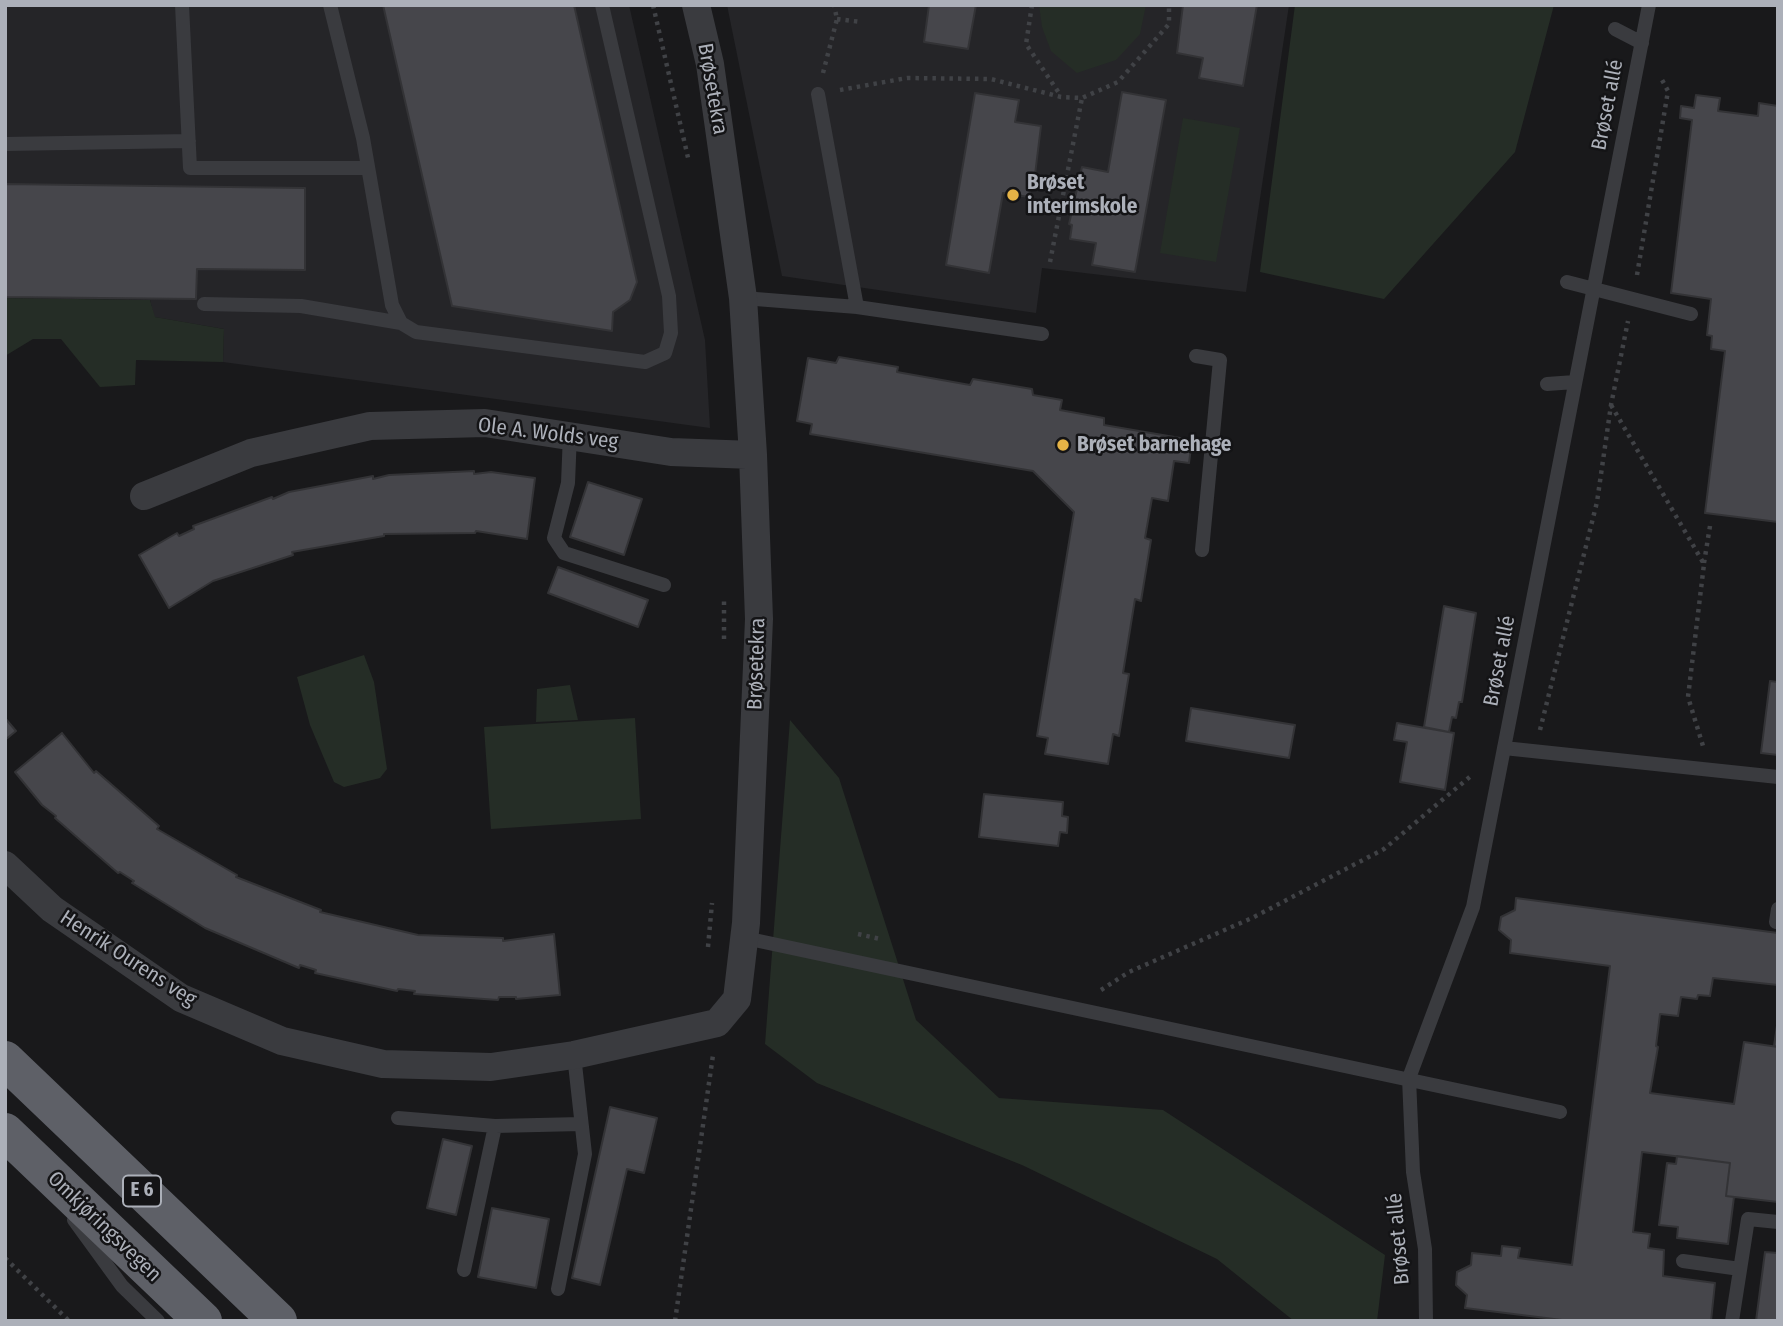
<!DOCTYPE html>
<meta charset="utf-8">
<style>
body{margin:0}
#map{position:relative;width:1783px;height:1326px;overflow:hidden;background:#19191b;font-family:"Fira Sans Condensed",sans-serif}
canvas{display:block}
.frame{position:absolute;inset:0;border:7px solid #acb0b9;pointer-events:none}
</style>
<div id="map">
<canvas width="1783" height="1326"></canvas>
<div class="frame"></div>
</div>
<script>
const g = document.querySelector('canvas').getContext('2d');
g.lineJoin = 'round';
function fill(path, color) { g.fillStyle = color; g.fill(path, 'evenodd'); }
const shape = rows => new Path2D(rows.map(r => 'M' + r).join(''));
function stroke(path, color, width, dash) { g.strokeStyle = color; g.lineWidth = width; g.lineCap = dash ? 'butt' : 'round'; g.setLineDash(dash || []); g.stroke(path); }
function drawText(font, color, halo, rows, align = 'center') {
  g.font = font + ' "Fira Sans Condensed",sans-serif'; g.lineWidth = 5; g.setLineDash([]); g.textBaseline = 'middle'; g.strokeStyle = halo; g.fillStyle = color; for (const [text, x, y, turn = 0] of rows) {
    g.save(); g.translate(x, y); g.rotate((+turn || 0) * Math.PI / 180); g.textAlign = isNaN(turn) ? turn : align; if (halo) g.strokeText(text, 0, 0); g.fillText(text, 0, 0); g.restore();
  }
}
fill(shape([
 [5,5,629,5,705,340,710,428,223,362,224,329,154,317,150,300,5,298],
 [727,5,1289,5,1246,292,1042,268,1036,313,782,276]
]), '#252528');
fill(shape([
 [1039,5,1146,5,1140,34,1116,60,1077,73,1051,51,1042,27],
 [1295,5,1554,5,1515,152,1384,299,1260,272],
 [1183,118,1240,128,1216,262,1160,253],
 [5,298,150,300,155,317,224,329,223,362,136,360,135,385,100,387,61,339,33,339,5,356],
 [364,655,374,682,387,769,380,778,344,787,334,782,310,725,297,677],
 [570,685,578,720,536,722,537,689],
 [635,718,641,819,491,829,484,727],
 [790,720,839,778,916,1020,999,1098,1163,1110,1385,1255,1377,1321,1294,1321,1217,1259,1022,1165,817,1083,765,1044]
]), '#252d26');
const building = shape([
 [383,5,574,5,637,282,630,300,613,312,612,331,452,306,383,5],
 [929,5,976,5,968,49,924,42,929,5],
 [1183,5,1257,5,1243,86,1199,78,1203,58,1177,53,1183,5],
 [1122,92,1166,100,1135,272,1092,265,1096,243,1070,239,1072,225,1069,224,1082,167,1108,172,1122,92],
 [975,93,1019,100,1015,122,1041,126,1034,183,1031,183,1029,197,1003,193,989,273,946,265,975,93],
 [1696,95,1720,98,1718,111,1758,116,1759,103,1778,106,1778,522,1705,513,1725,351,1711,349,1712,336,1707,335,1711,299,1671,293,1692,120,1680,118,1681,106,1694,108,1696,95],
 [5,184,305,188,305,270,197,269,196,299,5,297,5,184],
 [839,357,898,367,897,372,970,385,973,379,1032,389,1033,395,1062,400,1060,410,1104,418,1104,425,1192,440,1189,463,1174,461,1168,501,1152,498,1145,538,1151,540,1141,601,1135,599,1123,673,1129,674,1119,736,1113,734,1108,764,1045,754,1048,738,1037,736,1074,512,1033,471,810,434,812,424,797,421,808,358,836,363,839,357],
 [474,471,474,474,491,472,535,478,527,539,476,531,475,533,384,534,384,536,292,552,293,555,213,581,169,608,139,555,177,533,179,536,194,529,193,526,272,497,273,499,289,492,373,476,373,479,389,475,474,471],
 [588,482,642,499,624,555,570,537,588,482],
 [558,567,648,600,638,627,548,593,558,567],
 [1444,606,1476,613,1462,702,1459,702,1456,718,1452,717,1449,732,1424,727,1444,606],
 [1770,681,1778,682,1778,755,1761,753,1770,681],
 [1191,708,1295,725,1289,758,1186,741,1191,708],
 [5,718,16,731,5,740,5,718],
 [1397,723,1454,733,1445,790,1400,782,1407,742,1394,740,1397,723],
 [62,733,94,773,96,771,159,826,157,829,237,875,236,877,321,910,320,912,418,935,503,938,503,941,554,934,560,995,516,999,516,997,499,997,498,1000,414,994,415,991,398,989,397,991,315,973,316,970,300,965,299,968,205,928,132,883,134,881,120,872,118,873,55,818,56,816,42,805,15,772,62,733],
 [984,794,1063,802,1062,816,1068,817,1067,833,1060,832,1058,846,979,837,984,794],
 [1516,898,1778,933,1778,985,1713,978,1710,996,1698,995,1697,999,1681,997,1678,1016,1660,1014,1656,1046,1658,1047,1650,1093,1734,1104,1744,1042,1778,1047,1778,1202,1726,1196,1730,1163,1642,1152,1633,1232,1650,1234,1648,1248,1664,1250,1663,1276,1715,1283,1711,1321,1570,1321,1465,1308,1467,1295,1456,1285,1457,1272,1471,1265,1472,1253,1501,1256,1502,1246,1520,1248,1518,1258,1572,1265,1610,966,1510,953,1511,940,1499,930,1501,917,1515,910,1516,898],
 [1778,1019,1778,1047,1774,1046,1778,1019],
 [610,1107,657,1118,644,1173,627,1169,600,1285,572,1278,610,1107],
 [443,1139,472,1146,456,1215,427,1208,443,1139],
 [1677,1156,1730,1163,1726,1196,1734,1197,1728,1244,1677,1238,1678,1227,1659,1225,1667,1163,1676,1164,1677,1156],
 [492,1208,549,1219,536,1288,478,1277,492,1208],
 [1765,1252,1778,1253,1778,1321,1756,1321,1765,1252]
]);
fill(building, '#46464b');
stroke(building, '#333336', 2);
stroke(shape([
 [653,5,689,162],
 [1032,5,1026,44,1061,96],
 [837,19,861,22],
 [823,73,837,19,834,5],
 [840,90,907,78,991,79,1061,97,1082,98,1118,82,1169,24,1169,5],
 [1050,262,1082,98],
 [1637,275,1668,91,1661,78],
 [1611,405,1704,564,1688,697,1703,746],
 [1704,563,1710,526],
 [724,639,724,599],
 [1540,730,1597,502,1611,405,1628,321],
 [858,934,880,939],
 [708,947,712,903],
 [1101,990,1129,972,1252,918,1384,849,1472,775],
 [5,1258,69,1321],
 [675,1321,713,1055]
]), '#404246', 4.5, [3.5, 5]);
stroke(shape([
 [182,5,190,168,368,168],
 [330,5,363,138,392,305,401,323,416,332,645,362,665,353,671,333,669,296,602,5],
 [1615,29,1642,43],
 [818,94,857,307],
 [5,144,189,141],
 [1567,282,1691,314],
 [743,298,857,307,1042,334],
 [204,304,301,306,401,323],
 [1196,356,1220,360,1202,550],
 [1547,384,1575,382],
 [570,434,568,483,554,538,564,553,664,585],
 [1504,748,1778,777],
 [1776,922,1778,909],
 [745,938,1560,1112],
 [398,1118,495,1126],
 [74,1220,122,1286,158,1321],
 [1683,1261,1740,1269],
 [464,1270,495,1126,581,1124],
 [558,1289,585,1154,574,1055],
 [1426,1321,1425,1249,1413,1172,1409,1078,1473,907,1649,5],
 [1732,1321,1748,1219,1778,1222]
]), '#3a3b3f', 14);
stroke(shape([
 [144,496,251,453,370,426,485,423,671,452,753,455],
 [5,865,52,909,181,998,282,1041,383,1064,491,1067,574,1055,717,1023,737,999,746,923,759,619,753,455,743,298,710,64,696,5]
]), '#3a3b3f', 28);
stroke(shape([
 [5,1060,278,1321],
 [5,1132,203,1321]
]), '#5e6067', 38);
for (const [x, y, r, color] of [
 [1013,195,7,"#e5b346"],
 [1063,445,7,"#e5b346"]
]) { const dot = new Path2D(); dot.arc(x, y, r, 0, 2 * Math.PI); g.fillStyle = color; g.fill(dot); stroke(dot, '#141416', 2.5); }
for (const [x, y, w] of [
 [142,1191,38]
]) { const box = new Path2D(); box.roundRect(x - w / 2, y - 15.5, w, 31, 5); g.fillStyle = '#141416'; g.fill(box); stroke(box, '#acb0b9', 2); }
drawText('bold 19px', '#acb0b9', null, [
 ["E 6",142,1191]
]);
drawText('21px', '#acb0b9', '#141416', [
 ["Brøsetekra",712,89,80],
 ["Brøset allé",1608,105,-79],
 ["Ole A. Wolds veg",548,434,7],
 ["Brøset allé",1500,661,-79],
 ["Brøsetekra",757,664,-88],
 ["Henrik Ourens veg",128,959,33],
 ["Omkjøringsvegen",104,1227,44],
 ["Brøset allé",1399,1239,-95]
]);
drawText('bold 21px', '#acb0b9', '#141416', [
 ["Brøset",1027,183],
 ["interimskole",1027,207],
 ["Brøset barnehage",1077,445]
], 'left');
</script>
